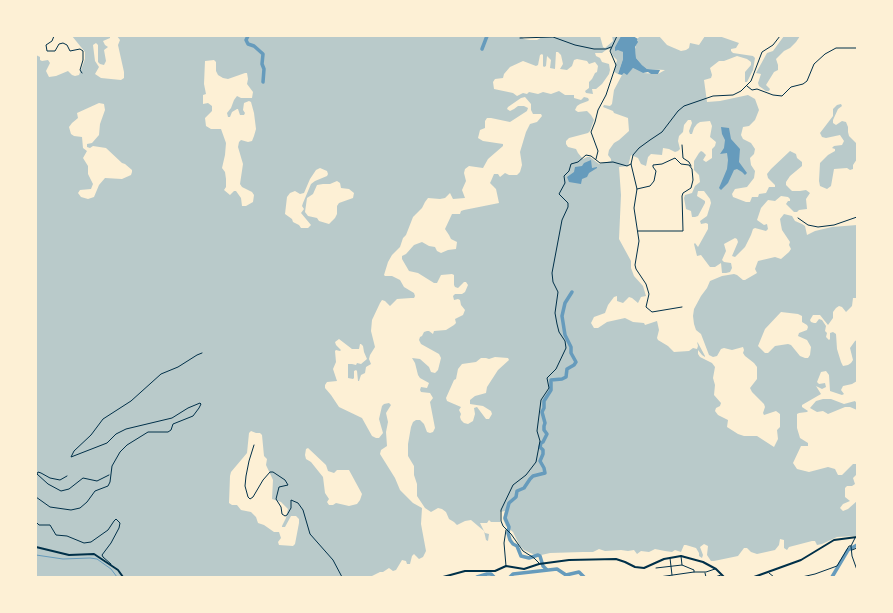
<!DOCTYPE html>
<style>
body{margin:0}
#map{position:relative;width:893px;height:613px;overflow:hidden;background:#fdf0d5;font-family:"Sofia Sans Condensed",sans-serif}
canvas{display:block}
.frame{position:absolute;inset:0;border:37px solid #fdf0d5;pointer-events:none}
</style>
<div id="map">
<canvas width="893" height="613"></canvas>
<div class="frame"></div>
</div>
<script>
const g = document.querySelector('canvas').getContext('2d');
g.lineJoin = 'round';
function fill(path, color) { g.fillStyle = color; g.fill(path, 'evenodd'); }
const shape = rows => new Path2D(rows.map(r => 'M' + r).join(''));
function stroke(path, color, width, dash) { g.strokeStyle = color; g.lineWidth = width; g.lineCap = dash ? 'butt' : 'round'; g.setLineDash(dash || []); g.stroke(path); }
fill(shape([
 [72,36,110,36,110,38,103,41,105,45,108,47,104,50,106,61,104,65,100,64,98,62,98,45,96,43,93,45,95,61,99,67,95,74,101,78,121,80,124,78,124,72,118,45,120,40,117,36,521,36,524,39,530,40,537,40,544,36,600,36,603,47,605,48,613,41,612,36,621,36,615,47,623,52,623,59,618,74,614,72,617,60,613,56,610,49,606,50,602,53,595,53,596,56,600,58,602,62,609,64,610,70,609,74,602,84,596,89,592,89,593,94,586,93,585,91,589,88,589,82,592,79,595,73,597,72,598,66,595,62,589,64,587,61,577,59,574,60,572,66,567,70,560,69,563,64,561,55,558,52,556,52,555,69,550,68,551,60,547,56,546,66,544,67,543,66,543,55,542,54,540,55,538,65,536,66,523,61,510,67,504,74,503,78,495,79,493,82,494,89,513,93,517,96,523,93,527,94,529,92,538,94,543,92,551,94,559,91,565,95,574,95,574,98,581,100,584,97,588,98,589,100,588,101,580,104,577,106,575,110,578,112,587,111,591,115,594,120,590,131,588,133,569,138,566,141,566,144,568,147,576,149,578,153,583,159,587,157,590,157,599,164,611,161,611,159,608,155,609,150,614,143,619,140,629,131,628,118,614,113,613,111,603,107,604,105,610,106,612,104,614,90,622,75,624,73,628,73,633,68,643,73,658,74,665,70,647,69,642,65,636,58,635,49,638,38,641,36,659,36,667,45,681,51,686,50,689,48,690,43,699,45,705,36,719,36,739,43,736,48,731,49,731,51,733,53,753,56,755,58,753,70,747,82,745,82,745,72,751,65,751,62,747,59,737,56,724,61,719,61,710,68,712,75,711,78,704,80,707,102,720,101,748,95,755,99,759,110,755,120,749,126,743,127,741,135,743,139,751,143,755,149,754,154,750,158,751,165,755,171,754,178,747,187,735,189,732,194,733,197,746,202,750,202,752,197,758,197,759,194,766,193,769,187,775,187,775,185,768,178,767,174,771,169,790,151,796,154,797,158,802,162,802,166,790,176,786,182,786,185,792,191,800,191,806,190,810,193,806,199,807,209,799,210,797,212,794,212,786,204,788,201,790,201,790,199,788,197,781,196,775,201,768,200,761,208,757,220,764,225,767,224,768,229,766,231,755,228,753,229,751,235,745,247,735,257,732,256,738,242,737,239,735,238,724,244,726,251,722,260,724,262,731,263,732,268,730,272,726,273,722,273,721,263,715,267,710,267,701,255,697,256,694,244,695,243,698,247,708,229,708,224,706,223,701,224,700,221,707,216,711,203,710,199,704,191,698,191,697,196,705,201,705,203,698,216,695,217,692,217,691,211,686,209,684,198,685,195,692,193,695,186,700,182,699,175,694,170,694,161,699,153,701,151,703,152,706,155,703,160,706,162,712,158,712,149,715,146,716,142,710,137,712,126,710,121,700,122,697,124,694,128,692,134,690,134,689,131,692,123,691,120,688,120,684,125,683,132,679,136,678,141,680,149,678,151,675,152,669,149,663,148,662,155,651,154,648,157,646,166,641,164,638,158,631,155,628,166,619,167,621,195,619,239,631,261,631,268,634,276,643,286,646,296,641,297,638,303,632,298,629,297,623,303,617,301,617,296,614,297,608,305,605,313,594,317,591,323,594,328,598,328,607,322,625,318,633,322,644,323,645,325,657,321,659,330,657,338,658,340,668,346,674,352,689,351,693,348,697,349,698,346,697,342,698,343,705,356,705,357,702,355,698,350,698,354,700,357,712,363,715,367,713,378,715,385,714,395,721,403,720,406,716,408,715,411,718,415,728,420,727,427,738,434,744,436,757,436,774,447,778,439,777,430,780,427,780,414,776,411,764,415,763,413,765,407,764,404,752,392,750,388,757,379,757,367,754,363,745,356,743,353,744,350,743,347,732,350,724,348,721,349,717,356,713,357,709,355,701,334,696,330,694,324,693,316,694,309,701,296,707,288,710,281,722,276,734,274,737,275,743,280,745,280,757,273,755,269,758,261,775,257,781,259,789,252,791,249,789,245,790,242,782,230,781,225,780,219,784,214,792,216,795,221,802,224,805,226,807,235,815,231,832,227,857,225,857,298,853,298,852,306,846,312,842,307,839,306,836,308,833,312,833,318,828,325,820,315,813,315,810,320,811,322,814,323,816,323,819,319,822,320,826,326,825,331,827,333,826,337,829,340,830,339,830,333,833,332,836,334,837,349,841,362,843,366,848,365,851,363,853,360,850,348,855,341,857,340,857,381,852,384,843,386,841,390,844,394,842,395,830,391,829,375,826,371,821,372,817,382,819,384,825,383,826,387,822,389,816,386,821,394,802,405,802,407,808,411,807,412,799,413,797,414,797,428,800,438,808,443,808,446,801,446,793,463,797,469,809,472,828,467,835,469,838,475,842,475,853,464,857,464,857,474,853,478,855,484,852,486,847,486,845,488,845,497,850,501,843,504,840,508,843,511,848,509,857,501,857,536,837,537,822,544,817,545,815,541,812,541,789,547,787,550,784,548,784,540,780,539,779,545,775,550,757,554,751,552,747,548,744,548,738,556,714,561,711,561,707,555,708,546,704,544,700,547,703,555,702,558,699,556,699,553,696,548,686,545,684,545,681,552,675,550,672,552,665,551,655,549,649,552,641,551,637,554,634,550,628,551,621,550,605,551,599,549,593,552,583,552,550,553,537,556,524,550,520,546,513,532,506,526,503,519,505,511,500,512,500,522,491,522,489,520,487,523,480,523,485,533,489,534,488,541,486,540,484,531,471,520,465,521,457,525,454,522,449,519,446,512,442,509,438,508,431,512,425,508,417,496,417,484,414,475,414,466,408,456,408,444,411,427,413,422,416,420,420,420,424,424,427,432,430,433,433,432,435,428,430,402,433,398,430,393,421,392,420,390,421,387,427,388,429,383,420,378,418,375,415,363,412,358,420,359,429,367,431,372,435,373,438,370,441,358,439,354,421,344,419,340,420,337,422,336,424,332,427,331,429,331,433,334,434,331,446,330,454,325,456,323,455,319,463,315,465,310,461,305,460,300,458,299,454,300,453,296,455,294,462,294,465,292,468,285,466,282,464,282,458,288,455,287,454,285,454,275,452,274,441,275,437,283,434,283,418,273,409,271,402,259,402,256,406,254,414,245,422,242,429,246,435,247,437,251,441,253,448,250,456,249,457,242,451,239,449,235,445,229,452,214,460,214,461,211,464,210,499,203,496,189,490,183,491,181,494,174,498,174,500,177,505,173,509,175,517,175,520,172,522,165,520,152,526,132,530,124,537,122,542,116,541,114,533,114,531,110,531,104,525,97,521,98,508,107,507,109,510,111,514,109,518,106,524,106,528,108,527,111,510,122,491,118,487,118,485,121,485,128,480,130,478,138,483,141,503,144,503,146,488,159,483,168,469,166,465,169,464,173,466,181,462,190,465,198,453,199,450,193,445,198,440,199,428,198,425,202,422,208,413,217,406,235,403,238,400,247,392,255,388,262,384,275,385,276,392,276,400,280,404,287,414,293,415,296,414,298,411,298,397,299,390,306,385,301,382,300,380,303,372,320,371,331,375,347,370,355,369,359,371,364,366,367,365,373,361,375,359,381,358,381,357,371,356,370,354,371,354,378,353,379,348,378,348,364,352,364,356,365,357,363,361,364,367,359,364,352,363,346,361,344,360,344,359,349,352,349,339,339,335,342,336,345,341,350,340,351,336,350,335,351,336,362,333,369,337,381,327,382,325,385,325,388,331,395,339,407,362,418,372,436,376,438,379,438,383,433,379,419,382,406,384,404,389,403,391,405,386,413,388,422,386,432,387,446,381,450,380,454,395,478,400,490,413,503,422,508,421,524,426,551,423,557,419,559,414,554,412,556,410,564,407,564,406,561,402,560,396,570,393,571,389,568,383,572,380,572,370,577,36,577,36,55,40,57,40,60,42,61,48,60,50,63,46,71,49,77,56,76,68,71,72,75,75,76,79,75,85,59,85,52],
 [214,60,216,62,216,71,218,75,223,78,228,79,245,73,247,73,248,79,247,84,253,92,252,98,241,98,237,96,234,100,231,108,227,113,228,117,230,117,232,112,237,109,238,109,240,115,244,115,245,113,243,110,244,103,249,101,251,102,254,113,256,129,254,136,252,141,248,142,241,140,239,142,238,147,243,164,240,184,242,187,252,192,254,195,253,202,246,206,242,206,241,198,236,191,234,191,230,195,224,190,226,187,226,179,225,172,222,168,225,155,226,143,221,129,211,129,206,126,205,118,212,111,212,106,208,103,203,104,203,95,206,94,204,84,205,61],
 [99,103,104,104,105,110,100,124,99,135,92,143,87,144,87,147,90,148,93,146,106,148,122,163,125,164,132,170,132,172,131,175,122,179,105,178,99,185,94,197,88,199,81,197,78,193,80,190,91,189,93,184,88,174,88,166,83,158,87,151,83,148,82,137,74,136,71,134,69,127,72,123,78,118,77,113],
 [320,168,327,171,328,174,327,176,315,181,311,184,303,203,302,206,304,209,301,213,311,225,308,228,301,228,299,225,293,222,292,219,285,214,287,197,290,193,295,191,300,194,304,193,310,179,316,170],
 [337,181,340,183,341,188,349,189,354,193,353,198,339,203,337,206,337,214,335,218,329,224,319,221,317,218,308,216,305,212,307,198,313,194,317,185,323,184,330,184],
 [781,312,798,314,802,316,802,322,807,325,808,327,807,330,799,333,798,336,807,340,811,347,810,355,808,358,805,358,800,356,791,345,788,344,775,346,768,353,765,353,758,346,765,329],
 [495,357,508,358,509,360,498,370,487,387,486,393,475,396,470,400,470,404,483,406,491,411,492,414,489,419,486,419,477,407,474,408,475,414,473,421,468,424,464,423,461,420,460,417,461,414,459,410,461,407,447,401,446,398,454,380,456,379,458,369,462,364,476,362,481,358,486,358,489,359],
 [251,431,256,433,260,433,262,435,264,456,267,459,266,465,273,480,272,499,281,502,288,509,286,518,282,526,282,527,285,527,291,516,296,516,299,519,299,523,295,544,293,546,279,545,278,542,281,538,279,532,274,532,264,525,258,523,256,517,251,512,241,510,237,505,232,505,229,503,230,476,231,472,247,453,249,433],
 [308,448,326,465,328,471,334,473,337,470,349,470,362,494,360,500,357,504,349,506,336,503,333,505,329,505,327,502,329,499,325,493,323,477,311,462,306,459,305,455,306,449],
 [784,36,800,36,796,42,790,48,784,51,776,59,778,65,778,70,774,72,766,85,770,89,769,91,766,91,759,86,758,83,761,74,756,73,767,53,773,51],
 [841,104,842,106,838,109,833,120,833,123,836,125,842,121,846,122,848,127,848,132,849,136,857,144,857,159,853,165,853,169,850,170,847,168,834,169,831,186,827,189,820,186,819,181,820,163,828,155,835,151,835,149,832,148,834,146,842,145,844,141,840,135,826,138,822,137,820,133,833,116,833,109,837,105],
 [823,399,831,399,844,404,855,401,857,404,857,410,850,407,845,407,828,414,823,411,817,412,810,408,816,401]
]), '#b9caca');
fill(shape([
 [621,36,633,36,638,39,637,40,638,42,635,47,636,58,642,65,647,69,660,70,658,74,651,74,648,72,643,73,633,68,627,75,624,73,622,75,618,74,623,59,623,52,618,50,615,51,615,47],
 [721,127,729,128,731,139,740,149,739,162,747,173,745,175,742,172,737,169,734,170,728,183,721,190,719,188,727,169,728,160,727,153,720,154,724,148,725,140,722,134],
 [591,160,592,168,597,167,597,168,589,173,587,177,582,179,581,184,569,182,567,177,574,172,575,167,582,166,584,163]
]), '#669bbc');
stroke(shape([
 [36,555,63,559,90,558,97,559,111,569,117,577]
]), '#669bbc', 1);
stroke(shape([
 [248,36,246,40,248,44,254,46,263,54,262,64,264,69,263,82],
 [482,49,487,36],
 [547,570,543,566,540,556,538,555,529,558,521,556,517,546,513,544,510,540,508,533,509,527,505,518,509,503,516,497,517,491,524,488,530,479,533,476,545,473,544,468,540,461,543,454,543,450,540,447,541,443,543,442,547,434,544,430,544,426,545,423,542,412,544,408,544,401,551,390,551,380,562,379,566,377,567,369,574,365,576,362,571,353,571,347,565,335,562,316,565,303,572,292],
 [477,577,487,574,491,574,494,577],
 [510,577,513,574,557,569,566,575,579,572,584,577],
 [832,577,848,550,857,545]
]), '#669bbc', 3.5);
stroke(shape([
 [54,36,52,41,46,45,47,51,55,51,59,44,63,43,67,45,70,51,80,49,83,51,83,60,80,70,82,73],
 [520,38,553,37,575,45,594,49,606,49,611,47],
 [747,86,752,90,757,89,773,95,782,96,791,87,803,84,807,81,814,64,825,54,836,48,857,48],
 [682,145,683,158,689,162,691,166],
 [596,159,598,151,591,132,595,122,598,110,606,95,616,65,610,51,617,36],
 [637,189,650,186,654,181,656,171,653,167,653,165,662,164,675,158,681,164,689,165,692,169,693,180,691,188,683,193,682,196,683,231,638,231],
 [798,218,808,225,818,227,834,225,857,217],
 [682,307,652,312,646,307,649,294,646,284,636,269,635,265,639,241,634,208,637,189,631,164,633,155,639,148,650,140,662,132,678,111,684,106,713,96,733,95,741,91,751,81,762,52,773,45,780,36],
 [254,445,249,461,246,476,245,486,248,497,250,499,253,497,263,480,270,472,273,472,285,480,288,485,279,487,276,499,281,507,282,514,285,516,287,515,291,508,291,500,298,503,303,510,310,534,333,560,342,577],
 [67,476,60,480,50,478,41,473,38,472,37,474,48,484,61,491,69,489,83,478,97,481,109,475],
 [36,497,50,507,71,510,80,508,87,502,95,491,108,486,110,482,112,466,120,452,127,445,148,432,168,432,171,430,173,424,193,416,199,408,201,404,200,403,188,408,172,418,126,429,116,434,107,443,71,457,74,451,91,435,103,419,131,401,161,374,178,367,197,355,202,353],
 [36,522,39,525,50,525,56,535,67,536,84,543,91,542,108,530,114,521,116,519,120,523,119,528,111,543,102,555,103,557,111,564],
 [506,530,504,543,506,566],
 [851,546,852,556,857,570],
 [852,550,857,548],
 [681,556,682,565],
 [670,558,672,575],
 [539,563,534,558,523,551,511,534,503,526,501,521,501,510,513,485,526,475,536,462,540,441,537,431,541,400,549,388,547,378,556,369,566,348,565,341,559,332,557,324,555,313,558,292,553,282,552,273,562,220,568,207,568,203,559,194,565,183,564,176,569,171,571,164,578,162,586,155,591,156,600,163,613,162,627,166,631,164],
 [656,568,682,565,694,570,694,572],
 [705,573,706,577],
 [769,573,774,577],
 [659,577,694,572,706,572,715,569],
 [715,577,721,575],
 [802,577,815,574,837,566,849,546,851,546,855,538]
]), '#003049', 1);
stroke(shape([
 [36,547,69,555,94,554,118,570,123,577],
 [443,577,465,571,495,571,506,566,524,569,539,564,569,560,616,559,625,562,635,567,644,568,664,559,681,556,703,562,716,569,724,577],
 [754,577,801,560,834,540,857,537]
]), '#003049', 2);
</script>
